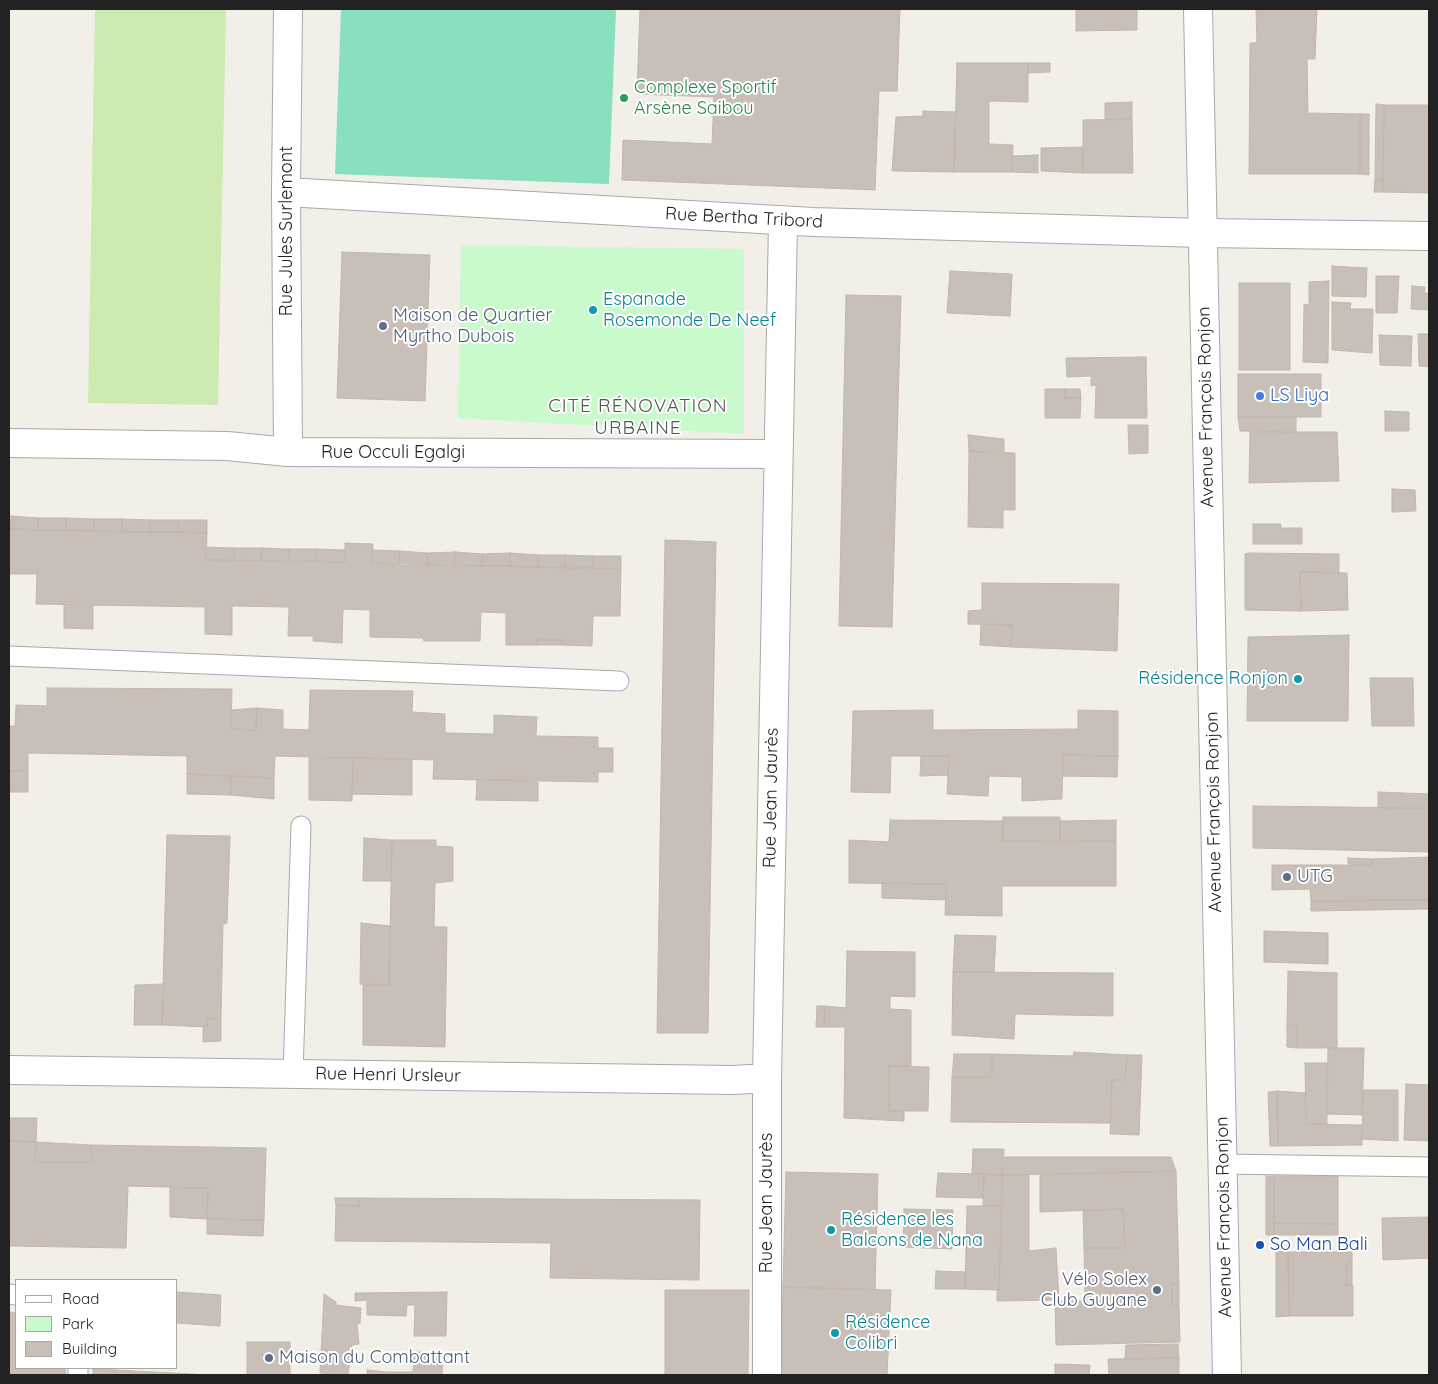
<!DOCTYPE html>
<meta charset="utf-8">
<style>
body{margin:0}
#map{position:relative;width:1438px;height:1384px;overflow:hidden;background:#f2efe9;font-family:Quicksand,sans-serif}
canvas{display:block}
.frame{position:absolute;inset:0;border:10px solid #222;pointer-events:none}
.legend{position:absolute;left:15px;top:1279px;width:162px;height:90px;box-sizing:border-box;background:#fff;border:1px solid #a7a7a7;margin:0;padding:6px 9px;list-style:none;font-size:15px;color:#222}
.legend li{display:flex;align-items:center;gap:10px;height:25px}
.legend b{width:25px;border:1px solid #a7a7a7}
</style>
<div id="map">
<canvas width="1438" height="1384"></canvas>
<div class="frame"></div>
<ul class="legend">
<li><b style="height:6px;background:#fff"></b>Road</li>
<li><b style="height:14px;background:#c8facc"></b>Park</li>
<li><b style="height:14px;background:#c7bfb8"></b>Building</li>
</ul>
</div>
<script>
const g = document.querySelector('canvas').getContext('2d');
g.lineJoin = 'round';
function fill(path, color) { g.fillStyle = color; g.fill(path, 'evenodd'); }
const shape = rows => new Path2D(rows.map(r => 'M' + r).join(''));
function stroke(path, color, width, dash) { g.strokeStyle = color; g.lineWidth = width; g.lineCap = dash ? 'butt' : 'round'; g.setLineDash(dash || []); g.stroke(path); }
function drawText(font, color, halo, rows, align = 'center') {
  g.font = font + ' Quicksand,sans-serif'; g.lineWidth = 4; g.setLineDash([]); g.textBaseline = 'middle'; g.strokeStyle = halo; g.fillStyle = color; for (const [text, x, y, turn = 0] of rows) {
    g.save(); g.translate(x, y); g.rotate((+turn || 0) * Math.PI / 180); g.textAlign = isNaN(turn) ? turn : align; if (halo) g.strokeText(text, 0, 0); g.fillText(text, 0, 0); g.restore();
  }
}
fill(shape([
 [95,9,226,9,218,405,88,403]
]), '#cdebb0');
fill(shape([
 [461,245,744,249,744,434,458,418]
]), '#c8facc');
fill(shape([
 [341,9,616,9,609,184,335,174]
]), '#88e0be');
const building = shape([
 [640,9,900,9,897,91,879,91,875,190,622,180,623,140,712,144,714,97,637,94,640,9],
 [1076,9,1137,9,1137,30,1076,31,1076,9],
 [1256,9,1327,9,1317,9,1315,59,1307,59,1308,113,1360,114,1360,174,1249,174,1250,43,1257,43,1256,9],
 [957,63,1028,63,1028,102,989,101,989,144,1013,145,1012,172,954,172,957,63],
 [1028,63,1050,63,1050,72,1028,73,1028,63],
 [1132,102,1132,119,1105,120,1105,103,1132,102],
 [1376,104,1384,105,1383,179,1375,180,1376,104],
 [1384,105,1429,105,1429,193,1383,192,1384,105],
 [923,111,956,112,954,172,892,171,896,117,923,116,923,111],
 [1360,114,1369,114,1369,175,1360,174,1360,114],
 [1132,119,1133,173,1083,173,1083,120,1132,119],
 [1083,147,1083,173,1041,171,1041,148,1083,147],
 [1038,155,1038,173,1012,172,1012,156,1038,155],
 [1383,179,1383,192,1374,192,1375,180,1383,179],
 [342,252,430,255,425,401,337,398,342,252],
 [1332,266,1367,268,1366,297,1332,296,1332,266],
 [950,271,1012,274,1010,316,947,313,950,271],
 [1376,276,1399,276,1397,313,1376,313,1376,276],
 [1329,281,1328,363,1303,362,1304,304,1309,305,1309,282,1329,281],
 [1239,283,1290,283,1290,370,1239,370,1239,283],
 [1412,286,1425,287,1424,293,1429,293,1429,310,1411,309,1412,286],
 [846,295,901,296,892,627,839,626,846,295],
 [1332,302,1351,303,1350,309,1373,309,1372,353,1332,350,1332,302],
 [1418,334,1429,334,1429,367,1419,366,1418,334],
 [1379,335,1412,336,1411,366,1380,365,1379,335],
 [1146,357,1147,418,1095,418,1096,385,1091,386,1091,376,1067,377,1066,358,1146,357],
 [1238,374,1321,374,1321,417,1238,417,1238,374],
 [1045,389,1065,389,1065,398,1081,398,1080,418,1045,418,1045,389],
 [1065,389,1080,389,1081,398,1065,398,1065,389],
 [1385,411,1409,412,1409,431,1385,431,1385,411],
 [1238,417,1296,417,1296,432,1240,431,1238,417],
 [1128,425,1148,425,1148,453,1129,454,1128,425],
 [1250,432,1337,432,1339,481,1249,483,1250,432],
 [968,435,1004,439,1004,454,969,451,968,435],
 [969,451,1015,453,1015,510,1003,510,1003,528,968,527,969,451],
 [1392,489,1415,490,1416,511,1392,512,1392,489],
 [11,516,38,518,38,530,10,529,11,516],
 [38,518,66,518,66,530,38,530,38,518],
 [66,518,94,519,94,531,66,530,66,518],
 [94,519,122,519,122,532,94,531,94,519],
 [122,519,150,520,150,532,122,532,122,519],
 [150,520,178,520,178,532,150,532,150,520],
 [178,520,207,520,207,533,178,532,178,520],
 [1253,524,1281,524,1281,528,1302,528,1302,544,1253,544,1253,524],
 [9,529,207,533,206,560,345,562,345,543,373,544,372,563,621,569,620,616,593,616,592,646,561,645,562,640,537,640,536,645,506,645,506,613,481,612,480,641,424,641,423,638,370,637,370,610,343,609,342,643,313,641,313,636,288,636,289,607,232,606,232,635,205,634,205,607,36,604,37,574,9,574,9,529],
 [665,540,716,542,708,1033,657,1033,665,540],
 [206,547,234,548,234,560,206,560,206,547],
 [234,548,262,548,261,561,234,560,234,548],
 [262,548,289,549,289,562,261,561,262,548],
 [289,549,317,549,316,561,289,562,289,549],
 [317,549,345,550,345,562,316,561,317,549],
 [373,550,400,551,399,565,372,563,373,550],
 [400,551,427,553,427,565,399,565,400,551],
 [455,552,483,554,482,566,454,566,455,552],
 [455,552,454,566,427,565,427,553,455,552],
 [510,553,538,555,538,567,510,566,510,553],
 [510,553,510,566,482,566,483,554,510,553],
 [1250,553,1339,554,1339,573,1300,572,1301,611,1245,610,1245,554,1250,553],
 [538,555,565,555,565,568,538,567,538,555],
 [565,555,593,556,593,568,565,568,565,555],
 [593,556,621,556,621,569,593,568,593,556],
 [1300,572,1347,573,1348,610,1301,611,1300,572],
 [982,583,1119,584,1117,651,1011,647,1012,625,968,624,968,611,982,610,982,583],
 [64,603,93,604,93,629,64,628,64,603],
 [981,624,1012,625,1011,647,980,645,981,624],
 [1349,635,1348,721,1247,721,1248,637,1349,635],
 [537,640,562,640,561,645,536,645,537,640],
 [1370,678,1413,678,1414,726,1372,726,1370,678],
 [47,688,232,689,231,729,256,730,257,708,283,710,283,729,309,730,310,690,413,691,412,712,445,714,445,733,494,734,494,715,537,717,536,736,598,737,598,748,613,748,613,772,598,772,598,782,433,779,434,760,275,756,274,778,187,774,187,756,28,753,28,771,9,771,9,726,15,726,16,705,47,706,47,688],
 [257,708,256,730,231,729,232,710,257,708],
 [933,710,933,730,1078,729,1078,710,1118,711,1118,756,1063,755,1062,799,1022,801,1022,777,989,776,988,796,947,794,949,756,891,756,890,793,851,792,853,711,933,710],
 [1063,755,1118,756,1117,777,1062,776,1063,755],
 [921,756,949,756,948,775,920,776,921,756],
 [309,758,353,758,352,801,309,800,309,758],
 [353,758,412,759,412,795,352,794,353,758],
 [9,771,28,771,28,792,9,792,9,771],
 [187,774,231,776,231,795,187,794,187,774],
 [231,776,274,778,274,799,231,795,231,776],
 [477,779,538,782,538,801,476,800,477,779],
 [1378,792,1429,794,1429,808,1378,808,1378,792],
 [1253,806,1429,808,1429,852,1253,848,1253,806],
 [1003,817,1060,817,1060,842,1003,841,1003,817],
 [890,820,1003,821,1003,841,1116,841,1116,886,1002,886,1002,916,945,915,946,884,849,883,849,840,889,842,890,820],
 [1116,820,1116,841,1060,842,1060,821,1116,820],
 [167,835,230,836,227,923,223,924,221,1019,207,1019,207,1027,162,1025,167,835],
 [364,838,392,840,391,881,363,881,364,838],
 [392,840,436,840,436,846,453,847,453,881,435,883,434,927,447,927,445,1047,363,1045,363,985,389,985,392,840],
 [1429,857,1429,900,1311,901,1310,889,1272,890,1272,865,1372,865,1372,859,1429,857],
 [1348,858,1372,859,1372,865,1348,864,1348,858],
 [882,883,946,884,946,900,882,898,882,883],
 [1429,900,1429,909,1311,911,1311,901,1429,900],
 [361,923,390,926,389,985,360,984,361,923],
 [1264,931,1328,933,1328,964,1264,962,1264,931],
 [955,935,996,936,994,972,953,972,955,935],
 [847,951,915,952,915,997,890,996,890,1009,911,1010,911,1066,889,1066,889,1111,904,1111,904,1121,844,1118,845,1027,824,1027,825,1006,846,1008,847,951],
 [1288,971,1337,973,1337,1048,1297,1048,1297,1026,1287,1025,1288,971],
 [953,972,1113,973,1113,1016,1015,1014,1014,1039,952,1035,953,972],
 [164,984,162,1025,134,1025,135,985,164,984],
 [817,1006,825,1006,824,1027,816,1027,817,1006],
 [207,1019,221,1019,221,1041,203,1042,203,1026,207,1027,207,1019],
 [1287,1025,1297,1026,1297,1048,1287,1047,1287,1025],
 [1328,1048,1364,1048,1362,1115,1327,1114,1328,1048],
 [1074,1052,1127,1055,1125,1080,1112,1080,1110,1123,951,1122,952,1077,992,1077,992,1054,1073,1056,1074,1052],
 [954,1054,992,1054,992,1077,952,1077,954,1054],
 [1127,1055,1142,1055,1139,1135,1110,1134,1112,1080,1125,1080,1127,1055],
 [1305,1063,1327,1063,1327,1124,1306,1124,1305,1063],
 [889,1066,929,1067,928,1111,889,1111,889,1066],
 [1406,1084,1429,1085,1429,1141,1404,1140,1406,1084],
 [1363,1090,1398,1090,1398,1141,1362,1139,1363,1090],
 [1277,1091,1305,1093,1306,1124,1362,1125,1362,1145,1278,1146,1277,1091],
 [1277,1091,1278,1146,1270,1146,1268,1092,1277,1091],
 [9,1118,37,1118,36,1142,9,1141,9,1118],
 [9,1141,36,1142,35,1162,92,1162,91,1145,266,1148,264,1220,207,1219,208,1188,128,1186,126,1248,9,1246,9,1141],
 [36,1142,91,1145,92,1162,35,1162,36,1142],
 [973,1149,1004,1149,1002,1175,972,1174,973,1149],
 [1002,1157,1171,1157,1176,1171,1002,1175,1002,1157],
 [1176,1171,1179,1284,1172,1284,1172,1306,1179,1306,1180,1342,1056,1345,1055,1301,1085,1301,1084,1248,1125,1248,1123,1209,1040,1212,1040,1175,1176,1171],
 [786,1172,878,1174,875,1290,783,1287,786,1172],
 [938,1173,984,1174,983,1198,936,1197,938,1173],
 [984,1174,1002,1175,1002,1206,983,1206,984,1174],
 [1002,1175,1029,1175,1029,1251,1056,1248,1059,1300,997,1301,997,1290,999,1290,1002,1175],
 [1266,1176,1274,1176,1274,1235,1266,1235,1266,1176],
 [1274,1176,1338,1176,1338,1224,1274,1223,1274,1176],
 [170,1188,208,1188,207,1219,170,1217,170,1188],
 [335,1198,359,1198,359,1206,336,1205,335,1198],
 [359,1198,700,1200,699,1280,550,1278,551,1243,335,1241,336,1205,359,1206,359,1198],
 [967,1206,1002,1206,999,1290,965,1289,967,1206],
 [904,1209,953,1210,952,1249,903,1247,904,1209],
 [1123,1209,1125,1248,1084,1248,1083,1211,1123,1209],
 [1428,1217,1429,1267,1429,1258,1383,1260,1382,1218,1428,1217],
 [207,1219,264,1220,263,1236,207,1234,207,1219],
 [1274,1223,1338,1224,1338,1235,1274,1235,1274,1223],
 [1276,1251,1288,1252,1289,1316,1276,1317,1276,1251],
 [1288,1252,1352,1252,1352,1261,1347,1262,1346,1285,1353,1285,1353,1316,1289,1316,1288,1252],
 [1352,1261,1352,1285,1346,1285,1347,1262,1352,1261],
 [936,1271,966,1272,965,1289,935,1289,936,1271],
 [1172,1284,1179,1284,1179,1306,1172,1306,1172,1284],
 [783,1287,891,1290,887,1375,781,1375,783,1287],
 [665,1290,749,1290,748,1375,665,1375,665,1290],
 [176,1292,221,1295,220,1326,176,1323,176,1292],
 [447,1292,446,1336,414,1336,415,1305,407,1305,406,1316,367,1315,367,1300,355,1301,355,1293,447,1292],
 [324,1294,336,1302,336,1305,361,1308,360,1324,357,1323,359,1344,352,1345,348,1375,320,1373,324,1294],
 [9,1312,16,1313,16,1368,65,1368,66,1375,9,1375,9,1312],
 [247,1342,290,1342,290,1375,247,1375,247,1342],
 [1178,1344,1179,1358,1125,1359,1126,1345,1178,1344],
 [414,1352,443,1353,442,1375,387,1375,387,1372,413,1372,414,1352],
 [1179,1358,1179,1375,1109,1375,1108,1359,1179,1358],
 [1055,1364,1090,1365,1089,1375,1055,1375,1055,1364],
 [93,1369,115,1370,115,1375,93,1375,93,1369],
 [115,1370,211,1375,115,1375,115,1370],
 [367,1370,387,1372,387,1375,367,1375,367,1370]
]);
fill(building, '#c7bfb8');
stroke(building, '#c4b6ab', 1);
const lane = shape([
 [9,656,619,681],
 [293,1074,301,826],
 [1222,1164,1429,1167],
 [9,1294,16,1295],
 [78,1375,78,1368]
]);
const street = shape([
 [1198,9,1227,1375],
 [286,192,813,222,1202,233,1429,236],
 [9,443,227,446,288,452,778,454],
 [288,452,286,192,288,9],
 [9,1070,733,1080,767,1078],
 [767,1375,767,1078,783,221]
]);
stroke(lane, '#a9a9a9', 21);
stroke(street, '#a9a9a9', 30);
stroke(lane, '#fff', 19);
stroke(street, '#fff', 28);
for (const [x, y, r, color] of [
 [624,98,5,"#2e9e5b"],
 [593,310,5,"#0f9aa8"],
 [383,326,5,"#5c6f8a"],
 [1260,396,5,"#3f7fe0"],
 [1298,679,5,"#0f9aa8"],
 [1287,877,5,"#5c6f8a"],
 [831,1230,5,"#0f9aa8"],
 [1260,1245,5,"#1a4fb4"],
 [1157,1290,5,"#5c6f8a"],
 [835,1333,5,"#0f9aa8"],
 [269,1358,5,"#5c6f8a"]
]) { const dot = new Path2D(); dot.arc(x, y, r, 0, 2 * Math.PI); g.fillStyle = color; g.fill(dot); stroke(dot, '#fff', 2); }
drawText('18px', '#27864d', '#fff', [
 ["Complexe Sportif",634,88],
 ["Arsène Saibou",634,109]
], 'left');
drawText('18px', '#222', '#fff', [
 ["Rue Bertha Tribord",744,218,3],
 ["Rue Jules Surlemont",287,231,-90],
 ["Avenue François Ronjon",1206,407,-91],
 ["Rue Occuli Egalgi",393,453],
 ["Rue Jean Jaurès",771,798,-89],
 ["Avenue François Ronjon",1214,812,-91],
 ["Rue Henri Ursleur",388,1075,1],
 ["Rue Jean Jaurès",767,1203,-90],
 ["Avenue François Ronjon",1224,1217,-91]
]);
drawText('18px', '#0d838f', '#fff', [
 ["Espanade",603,300],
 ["Rosemonde De Neef",603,321],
 ["Résidence Ronjon",1288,679,"right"],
 ["Résidence les",841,1220],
 ["Balcons de Nana",841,1241],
 ["Résidence",845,1323],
 ["Colibri",845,1344]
], 'left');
drawText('18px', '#4e5e75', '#fff', [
 ["Maison de Quartier",393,316],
 ["Myrtho Dubois",393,337],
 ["UTG",1297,877],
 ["Vélo Solex",1147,1280,"right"],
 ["Club Guyane",1147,1301,"right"],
 ["Maison du Combattant",279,1358]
], 'left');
drawText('18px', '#366cbe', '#fff', [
 ["LS Liya",1270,396]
], 'left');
drawText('18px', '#164399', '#fff', [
 ["So Man Bali",1270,1245]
], 'left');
g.letterSpacing = '1px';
drawText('19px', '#555', '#fff', [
 ["CITÉ RÉNOVATION",638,406],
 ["URBAINE",638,428]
]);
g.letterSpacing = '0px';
</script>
